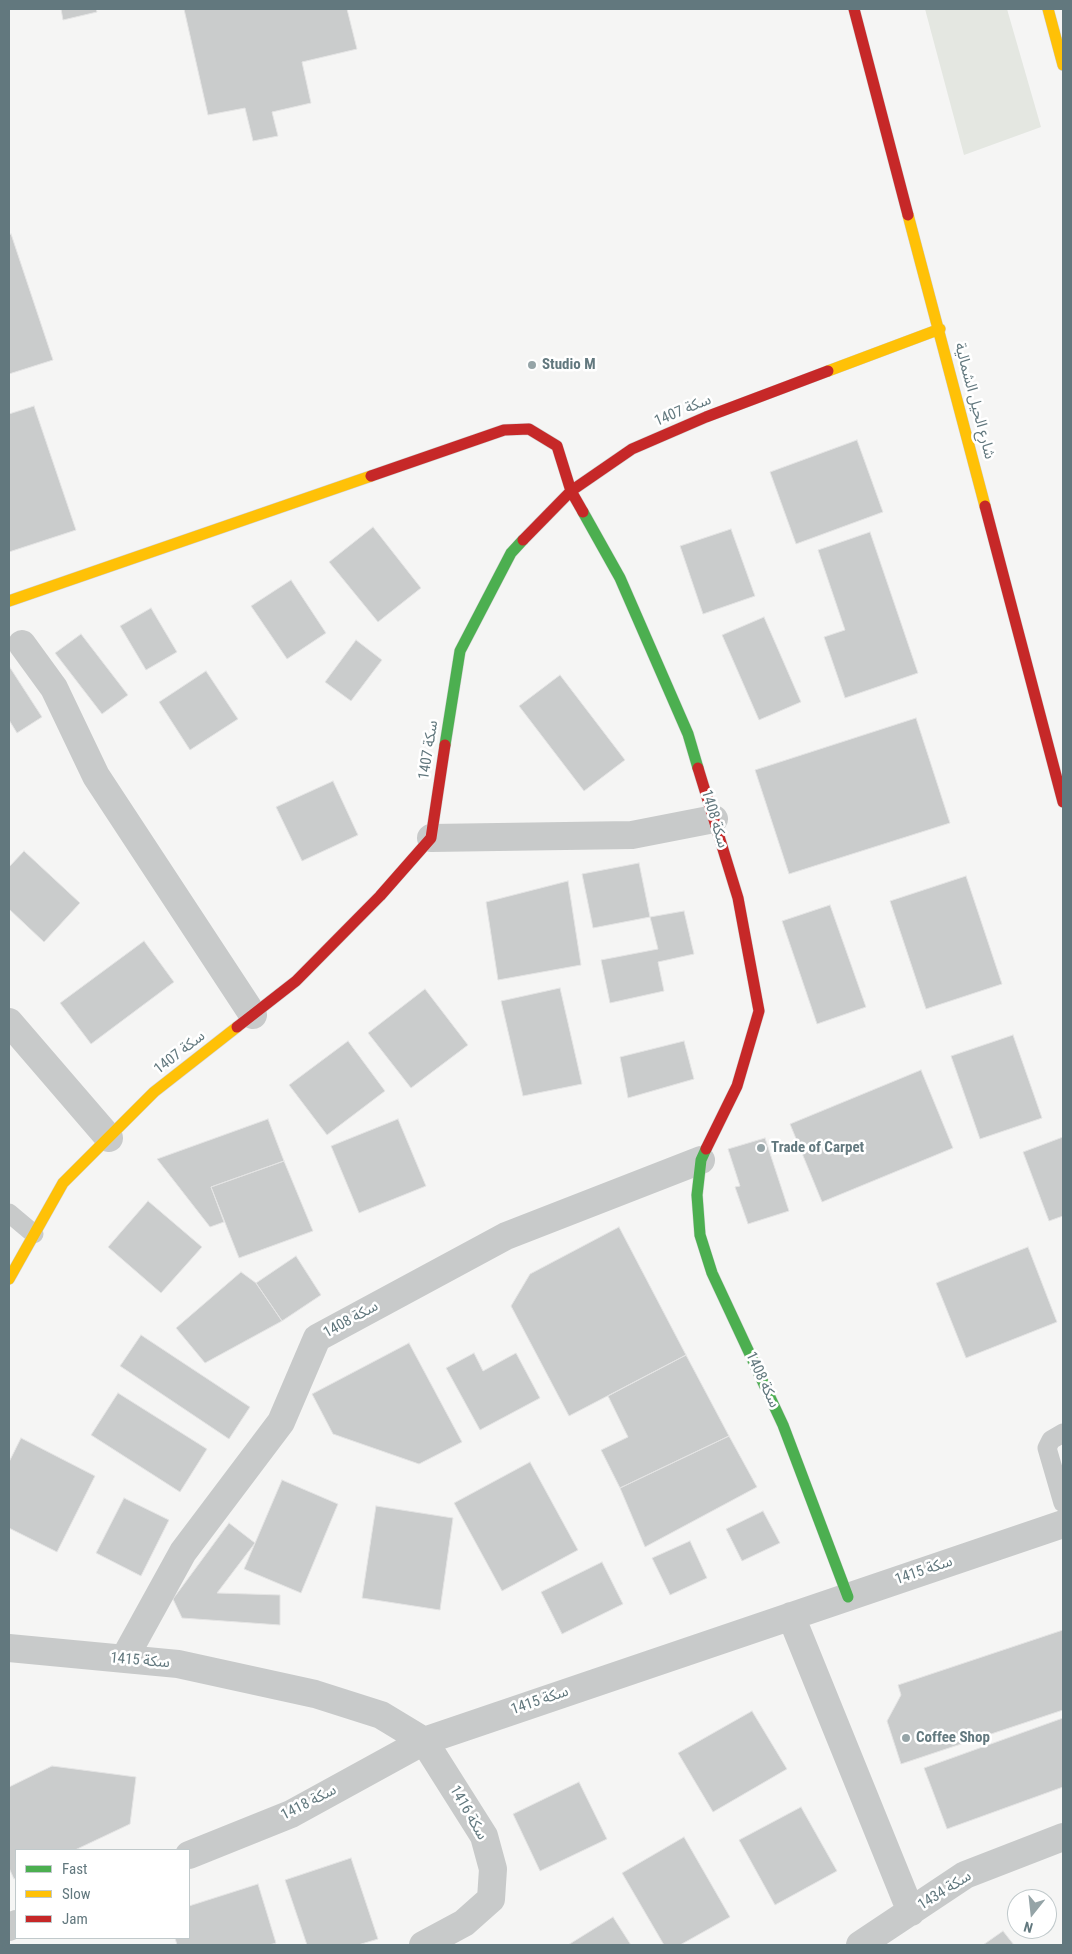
<!DOCTYPE html>
<meta charset="utf-8">
<style>
body{margin:0}
#map{position:relative;width:1072px;height:1954px;overflow:hidden;background:#f5f5f4;font-family:"Roboto Condensed",sans-serif}
canvas{display:block}
.frame{position:absolute;inset:0;border:10px solid #62787e;pointer-events:none}
.legend{position:absolute;left:15px;top:1849px;width:175px;height:90px;box-sizing:border-box;background:#fff;border:1px solid #c0c9cb;margin:0;padding:6px 9px;list-style:none;font-size:15px;color:#62787e}
.legend li{display:flex;align-items:center;gap:10px;height:25px}
.legend b{width:25px;border:1px solid #c0c9cb}
.north{position:absolute;left:1007px;top:1889px;width:50px;height:50px;box-sizing:border-box;background:#fff;border:1px solid #c0c9cb;border-radius:50%;rotate:196deg;font-size:14px;font-weight:700;line-height:20px;text-align:center;color:#62787e}
.north::after{content:'';display:block;margin:auto;width:18px;height:22px;background:#95a4a7;clip-path:polygon(50% 0,100% 100%,50% 72%,0 100%)}
</style>
<div id="map">
<canvas width="1072" height="1954"></canvas>
<div class="frame"></div>
<ul class="legend">
<li><b style="height:6px;background:#4caf50"></b>Fast</li>
<li><b style="height:6px;background:#ffc107"></b>Slow</li>
<li><b style="height:6px;background:#c62828"></b>Jam</li>
</ul>
<div class="north">N</div>
</div>
<script>
const g = document.querySelector('canvas').getContext('2d');
g.lineJoin = 'round';
function fill(path, color) { g.fillStyle = color; g.fill(path, 'evenodd'); }
const shape = rows => new Path2D(rows.map(r => 'M' + r).join(''));
function stroke(path, color, width, dash) { g.strokeStyle = color; g.lineWidth = width; g.lineCap = dash ? 'butt' : 'round'; g.setLineDash(dash || []); g.stroke(path); }
function drawText(font, color, halo, rows, align = 'center') {
  g.font = font + ' "Roboto Condensed","Noto Sans Arabic",sans-serif'; g.lineWidth = 5; g.setLineDash([]); g.textBaseline = 'middle'; g.strokeStyle = halo; g.fillStyle = color; for (const [text, x, y, turn = 0] of rows) {
    g.save(); g.translate(x, y); g.rotate((+turn || 0) * Math.PI / 180); g.textAlign = isNaN(turn) ? turn : align; if (halo) g.strokeText(text, 0, 0); g.fillText(text, 0, 0); g.restore();
  }
}
fill(shape([
 [925,9,1007,9,1041,127,964,155]
]), '#e4e7e1');
const building = shape([
 [61,9,96,9,97,12,63,20,61,9],
 [184,9,347,9,357,49,302,62,311,103,272,112,278,136,253,141,245,108,208,115,184,9],
 [11,234,53,360,9,374,9,235,11,234],
 [34,406,76,530,9,552,9,414,34,406],
 [857,440,883,512,796,544,770,472,857,440],
 [373,527,421,588,378,622,329,562,373,527],
 [731,529,755,596,703,614,680,546,731,529],
 [870,532,918,673,845,698,824,637,845,630,818,550,870,532],
 [291,580,326,633,287,659,251,606,291,580],
 [151,608,177,652,146,670,120,626,151,608],
 [764,617,801,702,759,720,722,635,764,617],
 [81,634,128,695,102,714,55,653,81,634],
 [356,640,382,660,351,701,325,682,356,640],
 [9,666,42,717,17,733,9,720,9,666],
 [206,671,238,719,190,750,159,702,206,671],
 [560,675,625,760,584,791,519,706,560,675],
 [916,718,950,823,789,874,755,770,916,718],
 [333,781,358,835,302,861,276,807,333,781],
 [24,851,80,903,44,942,9,909,9,867,24,851],
 [639,863,650,917,593,928,582,874,639,863],
 [966,876,1002,984,926,1009,890,901,966,876],
 [568,881,581,965,498,980,486,902,568,881],
 [830,905,866,1007,817,1024,782,921,830,905],
 [684,911,694,954,658,962,664,991,610,1003,601,960,658,949,650,917,684,911],
 [144,941,174,982,91,1044,60,1003,144,941],
 [560,988,582,1084,523,1096,501,1001,560,988],
 [425,989,468,1045,411,1088,368,1033,425,989],
 [1013,1035,1042,1118,980,1139,951,1056,1013,1035],
 [348,1041,385,1091,327,1135,289,1085,348,1041],
 [684,1041,694,1079,628,1098,620,1057,684,1041],
 [921,1070,953,1148,822,1202,790,1124,921,1070],
 [268,1119,284,1161,211,1187,224,1222,210,1227,157,1159,268,1119],
 [398,1119,426,1186,359,1213,331,1146,398,1119],
 [1063,1137,1063,1216,1049,1221,1023,1152,1063,1137],
 [765,1138,789,1211,748,1224,735,1187,740,1186,728,1149,765,1138],
 [284,1161,313,1231,239,1258,211,1187,284,1161],
 [148,1201,202,1247,161,1293,108,1247,148,1201],
 [619,1227,686,1355,569,1416,511,1306,530,1274,619,1227],
 [1028,1247,1057,1322,966,1358,936,1283,1028,1247],
 [296,1256,321,1295,282,1321,256,1283,296,1256],
 [241,1272,256,1283,282,1321,205,1363,176,1328,241,1272],
 [141,1335,250,1407,229,1439,120,1366,141,1335],
 [409,1343,462,1442,419,1464,333,1434,312,1394,409,1343],
 [474,1353,483,1371,516,1353,540,1398,480,1430,446,1368,474,1353],
 [686,1355,729,1436,620,1488,601,1450,628,1437,608,1396,686,1355],
 [118,1393,207,1449,180,1492,91,1435,118,1393],
 [729,1436,757,1487,645,1547,620,1488,729,1436],
 [21,1438,95,1476,57,1552,9,1528,9,1462,21,1438],
 [530,1462,578,1550,502,1591,454,1503,530,1462],
 [282,1480,338,1504,301,1593,244,1569,282,1480],
 [124,1498,169,1520,141,1576,96,1553,124,1498],
 [376,1506,453,1518,440,1610,362,1598,376,1506],
 [763,1511,780,1543,742,1561,726,1529,763,1511],
 [229,1523,255,1543,217,1593,280,1595,280,1625,182,1618,173,1599,229,1523],
 [690,1541,707,1578,670,1595,652,1558,690,1541],
 [602,1562,623,1604,562,1634,541,1592,602,1562],
 [1063,1630,1063,1710,901,1764,887,1721,901,1695,898,1685,1063,1630],
 [752,1711,787,1769,713,1812,678,1753,752,1711],
 [1063,1718,1063,1787,947,1829,924,1768,1063,1718],
 [52,1766,136,1777,130,1824,75,1850,16,1850,16,1878,14,1879,9,1868,9,1787,52,1766],
 [579,1782,607,1839,540,1871,513,1814,579,1782],
 [801,1807,837,1871,775,1905,739,1840,801,1807],
 [684,1837,730,1917,680,1945,664,1945,622,1873,684,1837],
 [351,1858,378,1939,358,1945,307,1945,285,1880,351,1858],
 [258,1884,276,1943,269,1945,177,1945,175,1938,189,1938,189,1906,258,1884],
 [613,1917,631,1945,568,1945,613,1917],
 [1003,1931,1014,1945,983,1945,1003,1931]
]);
fill(building, '#cacccc');
stroke(building, '#e4e4e4', 1);
const fast = shape([
 [583,512,620,578,688,734,698,768],
 [445,745,460,651,511,553,523,540],
 [706,1149,701,1160,697,1195,700,1235,712,1273,783,1425,848,1597]
]);
const slow = shape([
 [1048,9,1063,65],
 [908,215,985,506],
 [828,371,940,329],
 [9,601,371,476],
 [9,1279,63,1183,154,1092,237,1027]
]);
const jam = shape([
 [854,9,908,215],
 [371,476,504,430,529,429,557,446,571,491,583,512],
 [985,506,1063,802],
 [523,540,571,491,632,449,706,417,828,371],
 [698,768,738,898,759,1011,737,1086,706,1149],
 [237,1027,296,981,380,896,431,838,445,745]
]);
stroke(fast, '#d0d1d1', 12);
stroke(slow, '#d0d1d1', 12);
stroke(jam, '#d0d1d1', 12);
stroke(shape([
 [9,1213,34,1234],
 [1063,1433,1051,1440,1047,1448,1063,1503]
]), '#c8caca', 19);
stroke(shape([
 [22,644,54,688,96,776,253,1015],
 [431,838,632,835,714,819],
 [9,1022,109,1138],
 [791,1616,911,1912],
 [9,1648,178,1664,315,1694,381,1715,424,1741,484,1836,493,1869,491,1899,464,1923,423,1945],
 [124,1659,183,1552,281,1422,317,1338,506,1236,701,1160],
 [189,1855,291,1814,424,1741,1063,1524],
 [9,1927,16,1924],
 [860,1945,965,1875,1063,1837]
]), '#c8caca', 28);
stroke(fast, '#4caf50', 11);
stroke(slow, '#ffc107', 11);
stroke(jam, '#c62828', 11);
for (const [x, y, r, color] of [
 [532,365,5,"#95a4a7"],
 [761,1148,5,"#95a4a7"],
 [906,1738,5,"#95a4a7"]
]) { const dot = new Path2D(); dot.arc(x, y, r, 0, 2 * Math.PI); g.fillStyle = color; g.fill(dot); stroke(dot, '#fff', 2); }
drawText('bold 15px', '#62787e', '#fff', [
 ["Studio M",542,365],
 ["Trade of Carpet",771,1148],
 ["Coffee Shop",916,1738]
], 'left');
drawText('15px', '#62787e', '#fff', [
 ["شارع الحيل الشمالية",974,401,75],
 ["سكة 1407",683,411,-23],
 ["سكة 1407",429,750,-81],
 ["سكة 1408",714,819,73],
 ["سكة 1407",180,1053,-38],
 ["سكة 1408",351,1320,-29],
 ["سكة 1408",762,1380,65],
 ["سكة 1415",924,1571,-19],
 ["سكة 1415",140,1661,5],
 ["سكة 1415",540,1701,-19],
 ["سكة 1418",309,1803,-27],
 ["سكة 1416",468,1813,60],
 ["سكة 1434",945,1891,-32]
]);
</script>
